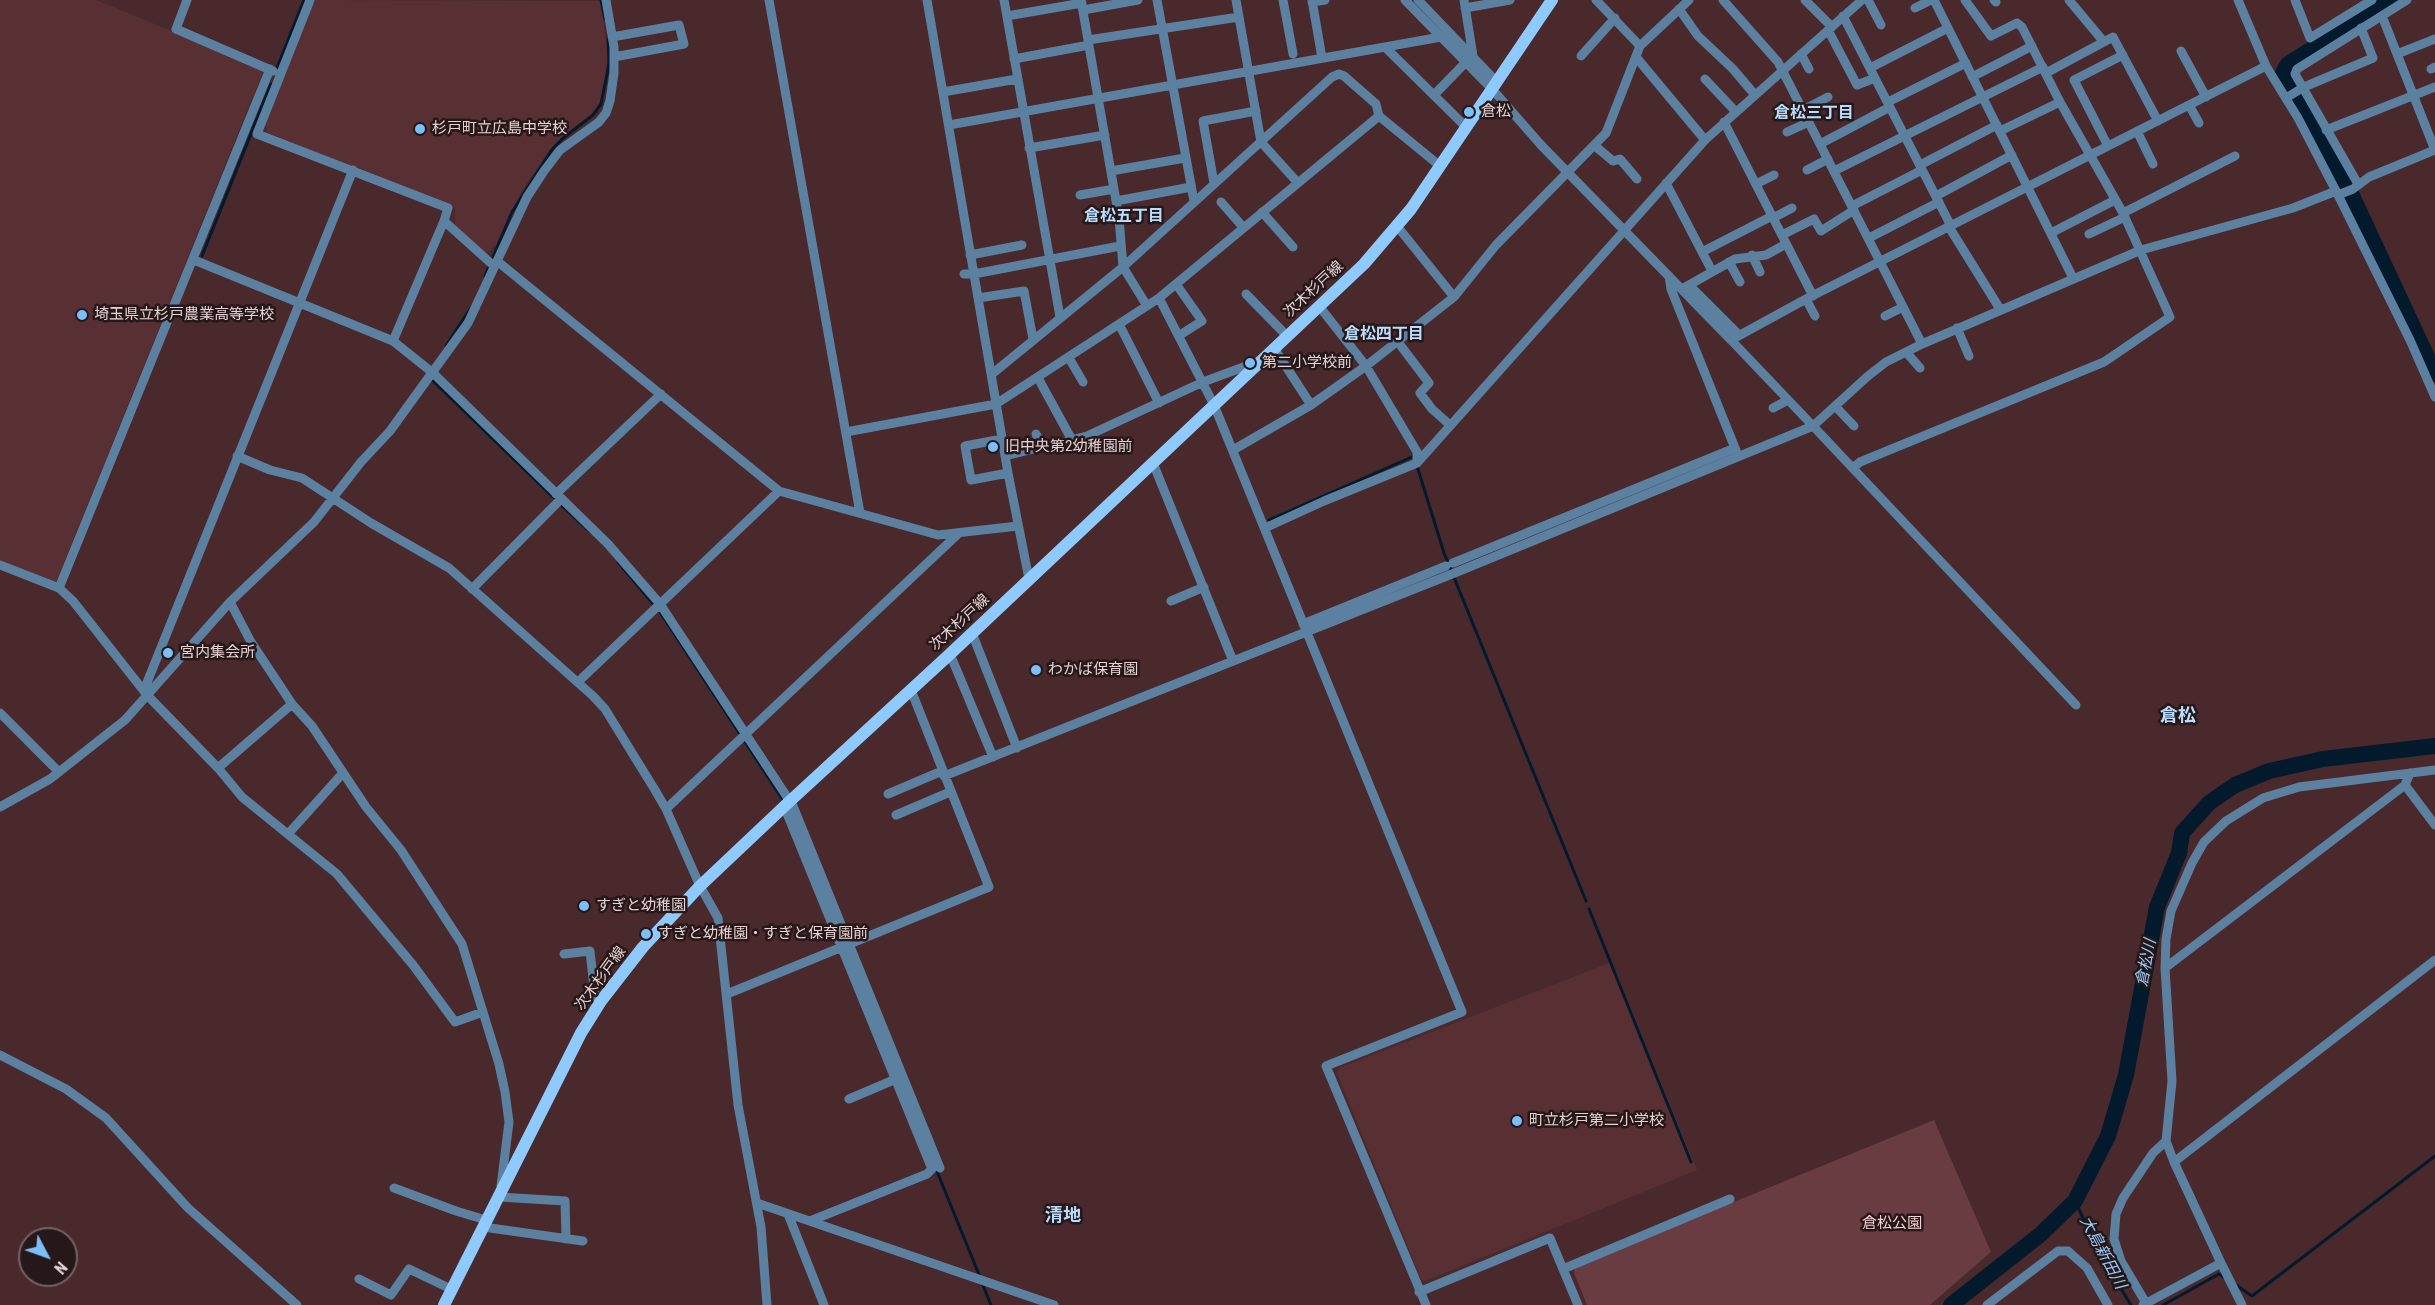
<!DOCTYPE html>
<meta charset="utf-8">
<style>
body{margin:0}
#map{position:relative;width:2435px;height:1305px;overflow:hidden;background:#49292c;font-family:"Roboto Condensed",sans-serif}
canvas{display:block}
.north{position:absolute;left:18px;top:1227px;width:60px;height:60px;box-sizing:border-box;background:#261718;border:2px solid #736263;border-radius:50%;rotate:131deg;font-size:16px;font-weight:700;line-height:24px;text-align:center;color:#e7d2d3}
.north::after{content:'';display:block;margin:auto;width:21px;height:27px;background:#7cbef9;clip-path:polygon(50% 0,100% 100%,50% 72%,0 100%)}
</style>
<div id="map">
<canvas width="2435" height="1305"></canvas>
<div class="north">N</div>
</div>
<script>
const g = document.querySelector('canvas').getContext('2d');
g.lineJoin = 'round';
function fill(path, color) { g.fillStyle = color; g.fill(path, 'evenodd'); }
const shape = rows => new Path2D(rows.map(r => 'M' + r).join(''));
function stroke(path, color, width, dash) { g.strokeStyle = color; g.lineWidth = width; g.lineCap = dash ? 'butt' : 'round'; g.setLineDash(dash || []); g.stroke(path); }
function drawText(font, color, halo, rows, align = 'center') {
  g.font = font + ' "Roboto Condensed","Noto Sans JP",sans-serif'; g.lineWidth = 5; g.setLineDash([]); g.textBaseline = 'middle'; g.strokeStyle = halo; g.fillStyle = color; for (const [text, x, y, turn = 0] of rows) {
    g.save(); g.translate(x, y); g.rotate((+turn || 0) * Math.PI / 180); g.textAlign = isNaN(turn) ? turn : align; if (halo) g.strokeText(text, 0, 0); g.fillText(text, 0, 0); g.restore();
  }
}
fill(shape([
 [0,0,96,0,264,69,56,582,0,560],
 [314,0,600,1,608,52,604,89,598,106,589,117,565,135,552,147,522,190,496,246,493,245,491,250,485,252,455,225,455,208,268,133,265,125],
 [1612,962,1697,1170,1425,1281,1421,1279,1337,1073,1339,1068]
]), '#583034');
fill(shape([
 [1934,1120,1991,1252,1930,1305,1587,1305,1574,1273,1575,1267]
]), '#683c40');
stroke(shape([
 [601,0,605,19],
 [277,68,304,0],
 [202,256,271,84],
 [485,276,512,212,551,151,562,139,593,115,601,104,609,64,608,37],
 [446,346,470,309],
 [430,378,554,498],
 [1417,466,1444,553,1586,901],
 [559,503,589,531],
 [1269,520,1414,456,1414,457],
 [618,562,660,612,785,803],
 [1589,909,1691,1162],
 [936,1169,980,1277],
 [2075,1201,2101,1256,2131,1305],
 [982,1283,991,1305],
 [2236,1285,2252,1296,2435,1156],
 [2163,1305,2219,1274,2225,1278]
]), '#031a2d', 3);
stroke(shape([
 [2391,0,2288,64,2283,73,2347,185,2435,374],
 [1951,1305,2041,1234,2075,1201,2108,1136,2126,1075,2157,907,2179,853,2182,833,2209,803,2235,785,2269,771,2323,759,2435,746]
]), '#031a2d', 16);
stroke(shape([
 [187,0,176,29,273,71],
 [310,0,257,134,448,208,444,221,494,266],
 [769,0,860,513],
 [927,0,1008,473,1029,579],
 [1004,0,1060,317],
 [1081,0,1119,218,1123,267,1147,306],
 [1157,0,1194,201],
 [1236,0,1261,142,1298,183],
 [1283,0,1293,54],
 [1312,0,1322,58],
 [1405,0,1492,89,1541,145,1731,340,1806,299,2266,66,2298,118,2336,191,2410,340,2435,397],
 [1418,0,1497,82],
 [1464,0,1473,56],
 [1596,0,1640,46],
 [1723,0,1778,62,1922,344],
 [1805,0,1832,27],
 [1868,0,1881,25],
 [1934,0,2073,278],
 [1994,0,1996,2],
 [2069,0,2104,42],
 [2238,0,2266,66],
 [2295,0,2310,38,2372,0],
 [1312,2,1325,0],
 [1465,8,1510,0],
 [1915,8,1931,0],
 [1679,9,1698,36,1733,69,1755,95],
 [1083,10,1138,0],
 [1007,16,1082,3],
 [1843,16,1951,226],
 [2382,16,2435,150],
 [1828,30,1857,85,1875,78],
 [612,37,679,25,684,44,614,57],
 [1088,40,1239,17],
 [1386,48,1466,127],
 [2181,51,2206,97],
 [1801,54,1809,69],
 [2397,54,2435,39],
 [1581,56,1615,18],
 [1636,57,1705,140],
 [1014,59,1089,45],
 [1870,68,1948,28],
 [2431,69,2435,67],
 [2046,73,2113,37,2158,121],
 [1972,77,2032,46],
 [1705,79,1736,112],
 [943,92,1017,79],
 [1435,94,1466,62],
 [2286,98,2304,87,2373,58,2361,28],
 [1888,102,1966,63],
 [2189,105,2199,123],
 [1803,110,1828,97],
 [1724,122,1813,296],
 [949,125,1441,37],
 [2326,130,2435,87],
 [2000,131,2060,102],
 [2137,131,2153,164],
 [1787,132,1809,122],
 [1820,144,1890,107],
 [1595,146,1613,161,1620,159,1637,179],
 [2108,146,2074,80,2123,55],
 [1029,148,1105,135],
 [1920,165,1997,125],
 [1807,170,1828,159],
 [1111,171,1185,158],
 [1834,171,2043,67],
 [1214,183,1203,121,1256,111],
 [1666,183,1712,271],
 [1756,184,1774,175],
 [2358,184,2295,74,2297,69,2407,0],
 [1080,195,1114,189],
 [2338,195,2353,189,2369,177,2435,150],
 [1936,196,2012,155],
 [1116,201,1191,187],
 [1221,202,1243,227],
 [1852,206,1922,170],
 [1262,212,1293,247],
 [2123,213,2235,156],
 [1773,218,1792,208],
 [1397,226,1454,297],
 [1949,227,2000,309],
 [2051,233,2115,200],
 [2089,234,2125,217],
 [1782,235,1814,219,1821,231,1854,210],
 [1869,238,1939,202],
 [1702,252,1772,216],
 [970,255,1022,245],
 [1752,255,1760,272],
 [194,260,393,341,433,373,608,544,660,604,793,806,940,1168],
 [497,261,779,491,938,535,1018,526],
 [1729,262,1740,282],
 [964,274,974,274,1120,246],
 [1669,276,1671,289,1737,453],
 [1176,284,1202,321,1180,335],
 [1689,285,1739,335],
 [1682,289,1735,259,1766,255,1786,244],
 [1246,294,1287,336],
 [978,298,1024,291,1033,339],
 [1159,298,1214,405,1462,1012,1326,1066,1426,1305],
 [1806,299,1815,316],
 [1319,306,1366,366,1417,452,1417,463],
 [1885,316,1903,307],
 [1119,324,1159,403],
 [1957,328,1969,356],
 [393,341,444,221],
 [1398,342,1429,383,1420,393,1432,409,1450,425],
 [1274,348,1311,405],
 [1906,352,1920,368],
 [1069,358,1083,382],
 [992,374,1123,267,1332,77,1339,74,1344,76,1376,104,1379,116],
 [1038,378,1072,440],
 [1835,406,1854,426],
 [1773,408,1788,400],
 [846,432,996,404,1159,298,1379,116,1440,166],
 [1036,434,1043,447],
 [1002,439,965,446,971,480,1008,473],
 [1233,450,1311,405,1366,366,1454,297,1496,245,1606,133,1640,46,1689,0],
 [237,456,270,470,302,478,371,523,449,568,593,696,605,709,655,790,666,809,700,886,718,918,738,1105,761,1227,767,1305],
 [1005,456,1087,436,1203,382,1257,362],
 [1153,463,1233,661],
 [1853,468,1860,462,2104,362,2170,317,2123,213,2060,102,2022,27,2017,23,1991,36,1965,0],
 [556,494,661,394],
 [1265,528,1324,501,1417,463,1705,140,1862,0],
 [1453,563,1735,448],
 [0,565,59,588,270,69],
 [59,588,73,601,147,695,218,768,242,797,337,874,413,965,455,1022,483,1012],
 [472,589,561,499],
 [1171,601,1204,587],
 [230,602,251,642,292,704,312,726,366,807,401,850,462,944,499,1064,505,1092,509,1122,501,1186],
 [1303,624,1446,566],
 [972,633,1017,748],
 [950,654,993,757],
 [579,681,779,491],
 [144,690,353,170],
 [2076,705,1813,426,1868,376,1886,362,1922,344,2141,250,2293,208,2336,191],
 [0,713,59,772],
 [218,768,292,704],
 [944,776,1457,572,1813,426,1731,340],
 [2405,785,2435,825],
 [888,794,942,771],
 [784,806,932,1169,927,1174,810,1221],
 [0,807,50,779,125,720,230,602,314,522,361,462,390,431,468,323,527,197,544,171,560,150,599,122,606,113,610,101,614,73,614,47,606,0],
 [666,809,958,534],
 [896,815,950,792],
 [288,834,342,774],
 [564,954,590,951,595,997,601,1001],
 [2165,968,2405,785,2410,773],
 [727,994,989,887,911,690],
 [0,1055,66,1089,106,1118,188,1208,297,1305],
 [849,1099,896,1079],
 [2166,1141,2174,1162],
 [394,1188,456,1211,486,1220],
 [499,1197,565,1201,566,1239],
 [757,1203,1054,1305],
 [788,1214,824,1305],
 [483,1227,583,1241],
 [2221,1263,2242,1305],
 [1563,1269,1730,1199],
 [359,1279,391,1295,409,1269,451,1289],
 [1419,1292,1550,1238,1578,1305],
 [2146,1303,2121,1261,2114,1239,2116,1214,2123,1198,2153,1153,2166,1141,2172,1081,2165,968,2166,939,2171,911,2192,863,2204,842,2226,821,2263,798,2299,787,2435,770],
 [1987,1305,2058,1251,2068,1251,2087,1268,2108,1305],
 [2143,1305,2221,1263,2174,1162,2435,960]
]), '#5c80a0', 9);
stroke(shape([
 [444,1305,581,1033,601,1001,643,947,700,886,790,801,950,654,1364,264,1411,209,1552,0]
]), '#8fcaff', 12);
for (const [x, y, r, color] of [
 [1469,112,6,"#7cbef9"],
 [420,129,6,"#7cbef9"],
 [82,315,6,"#7cbef9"],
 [1250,363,6,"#7cbef9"],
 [993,447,6,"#7cbef9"],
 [168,653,6,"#7cbef9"],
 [1036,670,6,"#7cbef9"],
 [584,906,6,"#7cbef9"],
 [646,934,6,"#7cbef9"],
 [1517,1121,6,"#7cbef9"]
]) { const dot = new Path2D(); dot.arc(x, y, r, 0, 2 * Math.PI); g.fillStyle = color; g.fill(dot); stroke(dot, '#261718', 2); }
drawText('15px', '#e7d2d3', '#261718', [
 ["倉松",1481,112],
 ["杉戸町立広島中学校",432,129],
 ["埼玉県立杉戸農業高等学校",94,315],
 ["第二小学校前",1262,363],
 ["旧中央第2幼稚園前",1005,447],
 ["宮内集会所",180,653],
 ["わかば保育園",1048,670],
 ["すぎと幼稚園",596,906],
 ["すぎと幼稚園・すぎと保育園前",658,934],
 ["町立杉戸第二小学校",1529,1121]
], 'left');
drawText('15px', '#e7d2d3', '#261718', [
 ["次木杉戸線",1314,290,-43],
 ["次木杉戸線",960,623,-43],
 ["次木杉戸線",601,979,-54]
]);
drawText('15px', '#f8d1d3', '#261718', [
 ["倉松公園",1892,1224]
]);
drawText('bold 16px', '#b9ddfe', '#261718', [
 ["倉松三丁目",1814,114],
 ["倉松五丁目",1124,217],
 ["倉松四丁目",1384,335]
]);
drawText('italic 16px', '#95cbfc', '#261718', [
 ["倉松川",2147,963,-79],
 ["大島新田川",2102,1253,62]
]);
drawText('bold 18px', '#b9ddfe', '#261718', [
 ["倉松",2178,716],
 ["清地",1063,1216]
]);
</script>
